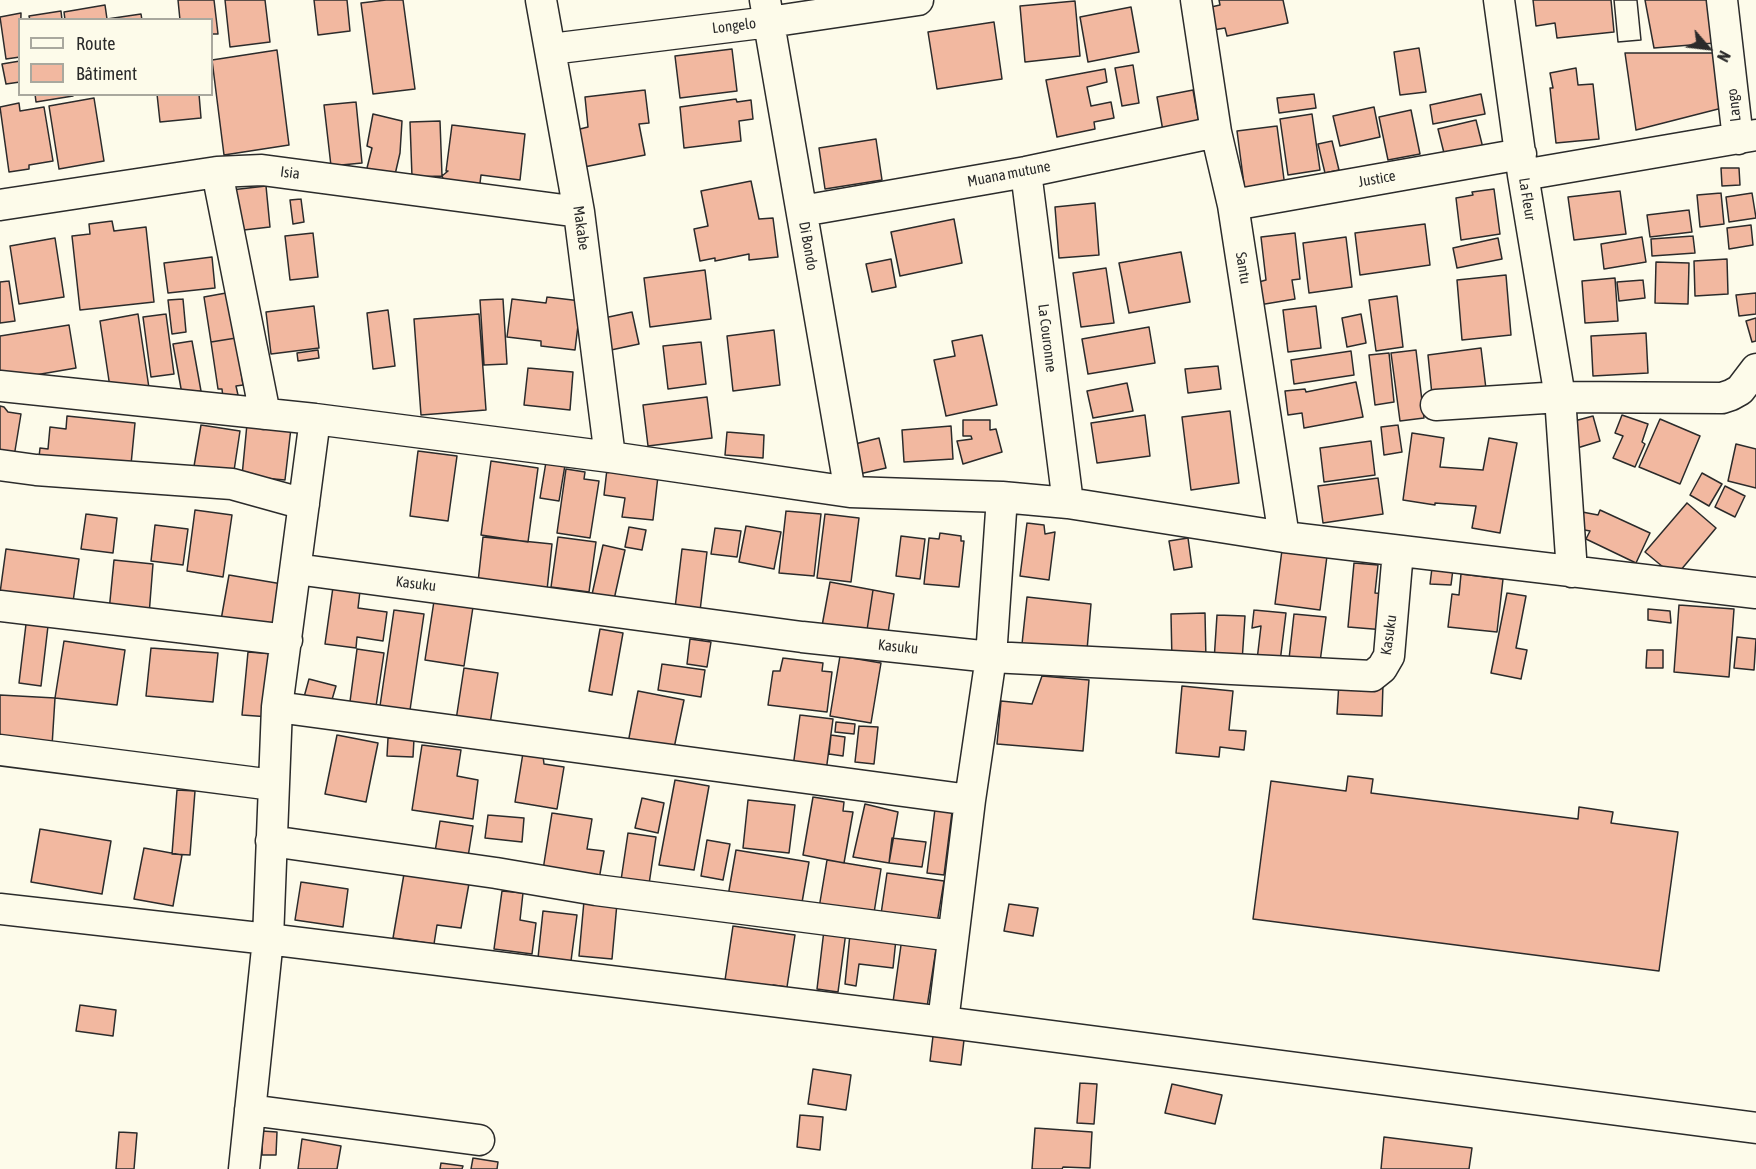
<!DOCTYPE html>
<meta charset="utf-8">
<style>
body{margin:0}
#map{position:relative;width:1756px;height:1169px;overflow:hidden;background:#fdfbea;font-family:"Asap Condensed",sans-serif}
canvas{display:block}
.legend{position:absolute;left:18px;top:18px;width:195px;height:78px;box-sizing:border-box;background:#fdfbea;border:2px solid #a9a89e;margin:0;padding:8px 10px;list-style:none;font-size:18px;color:#2b2b2b}
.legend li{display:flex;align-items:center;gap:12px;height:30px}
.legend b{width:30px;border:2px solid #a9a89e}
.north{position:absolute;left:1678px;top:18px;width:60px;height:60px;-webkit-text-stroke:4px #fdfbea;paint-order:stroke;rotate:118deg;font-size:16px;font-weight:700;line-height:24px;text-align:center;color:#2b2b2b}
.north::after{content:'';display:block;margin:auto;width:21px;height:27px;background:#2b2b2b;clip-path:polygon(50% 0,100% 100%,50% 72%,0 100%)}
</style>
<div id="map">
<canvas width="1756" height="1169"></canvas>
<ul class="legend">
<li><b style="height:8px;background:#fdfbea"></b>Route</li>
<li><b style="height:16px;background:#f2b8a0"></b>Bâtiment</li>
</ul>
<div class="north">N</div>
</div>
<script>
const g = document.querySelector('canvas').getContext('2d');
g.lineJoin = 'round';
function fill(path, color) { g.fillStyle = color; g.fill(path, 'evenodd'); }
const shape = rows => new Path2D(rows.map(r => 'M' + r).join(''));
function stroke(path, color, width, dash) { g.strokeStyle = color; g.lineWidth = width; g.lineCap = dash ? 'butt' : 'round'; g.setLineDash(dash || []); g.stroke(path); }
function drawText(font, color, halo, rows, align = 'center') {
  g.font = font + ' "Asap Condensed",sans-serif'; g.lineWidth = 4.5; g.setLineDash([]); g.textBaseline = 'middle'; g.strokeStyle = halo; g.fillStyle = color; for (const [text, x, y, turn = 0] of rows) {
    g.save(); g.translate(x, y); g.rotate((+turn || 0) * Math.PI / 180); g.textAlign = isNaN(turn) ? turn : align; if (halo) g.strokeText(text, 0, 0); g.fillText(text, 0, 0); g.restore();
  }
}
const building = shape([
 [178,0,214,0,218,34,212,34,212,20,180,20,178,0],
 [225,0,265,0,270,42,230,47,225,0],
 [314,0,347,0,350,31,318,35,314,0],
 [386,0,403,0,415,89,373,94,361,3,386,0],
 [1219,0,1283,0,1288,23,1227,36,1225,28,1213,30,1211,7,1220,5,1219,0],
 [1533,0,1611,0,1614,32,1557,38,1555,23,1536,26,1533,0],
 [1614,0,1637,0,1641,40,1618,42,1614,0],
 [1614,0,1637,0,1641,40,1618,42,1614,0],
 [1645,0,1708,0,1715,43,1654,48,1645,0],
 [1075,1,1080,56,1025,62,1020,6,1075,1],
 [105,5,107,19,141,14,142,20,65,20,64,12,105,5],
 [1131,7,1139,52,1088,62,1080,17,1131,7],
 [61,11,62,20,30,20,29,16,61,11],
 [21,13,20,57,6,59,0,17,21,13],
 [994,22,1002,79,937,89,928,32,994,22],
 [1419,48,1426,92,1400,95,1394,52,1419,48],
 [732,49,737,91,680,98,675,56,732,49],
 [277,50,289,145,224,155,212,60,277,50],
 [1625,53,1724,53,1726,107,1636,130,1625,53],
 [20,61,20,82,6,84,2,64,20,61],
 [1133,65,1139,103,1122,106,1115,68,1133,65],
 [1576,68,1578,85,1593,84,1599,139,1556,143,1550,88,1553,88,1550,73,1576,68],
 [1105,69,1107,82,1087,87,1091,106,1111,102,1114,118,1094,122,1095,129,1057,137,1046,80,1105,69],
 [645,90,649,123,639,124,645,155,584,167,576,130,588,127,585,97,645,90],
 [1193,90,1199,123,1163,131,1157,97,1193,90],
 [35,94,73,94,73,96,36,102,35,94],
 [157,94,199,94,201,118,160,122,157,94],
 [1314,94,1316,108,1279,113,1277,98,1314,94],
 [1481,94,1485,114,1433,124,1430,105,1481,94],
 [94,98,104,161,59,169,49,106,94,98],
 [736,99,737,102,751,100,753,119,739,121,741,141,684,148,680,107,736,99],
 [356,102,362,163,331,166,324,105,356,102],
 [19,103,20,111,44,107,53,161,29,165,29,169,9,172,0,107,19,103],
 [1374,107,1380,137,1340,146,1333,116,1374,107],
 [1411,110,1420,154,1388,160,1379,117,1411,110],
 [373,114,402,121,400,153,394,179,366,172,372,148,367,146,373,114],
 [1312,114,1320,170,1288,175,1280,119,1312,114],
 [1476,120,1484,152,1446,161,1438,129,1476,120],
 [440,121,442,176,412,177,410,122,440,121],
 [452,125,525,134,520,180,481,175,479,191,446,186,442,176,448,171,446,171,452,125],
 [1277,126,1285,187,1245,192,1237,131,1277,126],
 [876,139,882,180,825,189,819,148,876,139],
 [1332,141,1339,170,1325,173,1318,144,1332,141],
 [1721,168,1739,168,1740,185,1722,186,1721,168],
 [751,181,759,219,773,218,778,257,749,260,749,254,715,261,715,258,700,261,694,229,708,226,701,191,751,181],
 [266,186,270,227,235,231,231,190,266,186],
 [1494,189,1500,234,1461,240,1456,198,1473,195,1472,192,1494,189],
 [1620,191,1626,234,1574,240,1568,197,1620,191],
 [1721,193,1724,224,1700,227,1697,195,1721,193],
 [1752,193,1756,218,1729,222,1726,197,1752,193],
 [301,199,304,222,293,224,290,200,301,199],
 [1095,203,1099,255,1059,258,1055,207,1095,203],
 [1689,210,1692,232,1650,237,1647,215,1689,210],
 [954,219,962,263,900,276,891,232,954,219],
 [112,221,114,231,146,227,154,302,80,310,72,236,90,234,89,224,112,221],
 [1425,224,1430,265,1360,275,1355,233,1425,224],
 [1751,225,1753,245,1729,249,1727,228,1751,225],
 [313,233,318,277,290,280,285,236,313,233],
 [1295,233,1300,279,1292,280,1295,299,1259,305,1255,283,1266,280,1261,237,1295,233],
 [1693,236,1695,253,1652,256,1651,239,1693,236],
 [1346,237,1352,287,1309,293,1303,243,1346,237],
 [1642,237,1646,262,1604,269,1601,244,1642,237],
 [55,238,64,297,19,304,10,246,55,238],
 [1498,238,1502,259,1457,268,1453,248,1498,238],
 [1181,252,1190,302,1129,313,1119,263,1181,252],
 [212,257,215,288,168,293,164,263,212,257],
 [891,259,896,287,872,292,866,264,891,259],
 [1727,259,1728,294,1695,296,1694,261,1727,259],
 [1656,262,1689,263,1688,304,1655,303,1656,262],
 [1106,268,1114,323,1081,327,1073,273,1106,268],
 [705,270,711,319,650,327,644,278,705,270],
 [1506,275,1511,335,1462,340,1457,280,1506,275],
 [1615,278,1618,321,1585,323,1582,281,1615,278],
 [1643,280,1645,298,1619,301,1617,282,1643,280],
 [9,281,15,321,0,323,0,282,9,281],
 [226,293,236,338,211,342,204,297,226,293],
 [1756,293,1756,314,1739,316,1736,295,1756,293],
 [1397,296,1403,347,1376,351,1369,300,1397,296],
 [547,297,581,301,575,350,541,346,541,341,507,337,512,299,546,303,547,297],
 [183,299,186,332,172,334,168,300,183,299],
 [503,299,507,364,484,365,480,300,503,299],
 [314,306,319,348,271,354,266,312,314,306],
 [1316,306,1321,348,1288,352,1283,310,1316,306],
 [388,310,395,366,373,369,367,313,388,310],
 [632,312,639,344,611,350,604,318,632,312],
 [138,314,149,388,111,394,100,321,138,314],
 [166,314,174,374,151,377,143,317,166,314],
 [479,314,486,410,421,415,414,319,479,314],
 [1361,314,1366,343,1347,347,1342,318,1361,314],
 [1756,318,1756,341,1752,342,1746,321,1756,318],
 [69,325,76,368,0,381,0,336,69,325],
 [1149,327,1155,363,1088,374,1082,339,1149,327],
 [774,330,780,385,733,391,727,336,774,330],
 [1646,333,1648,373,1593,376,1591,336,1646,333],
 [982,335,997,405,946,416,934,360,955,356,952,341,982,335],
 [236,338,243,385,236,386,238,395,223,398,222,389,218,389,211,342,236,338],
 [192,341,201,391,182,394,173,344,192,341],
 [701,342,706,384,668,389,663,346,701,342],
 [1481,348,1486,389,1432,395,1428,355,1481,348],
 [318,350,319,358,298,361,297,353,318,350],
 [1416,350,1424,418,1400,421,1391,353,1416,350],
 [1351,351,1354,375,1294,384,1291,360,1351,351],
 [1389,353,1394,402,1375,405,1369,355,1389,353],
 [1218,366,1221,389,1188,393,1185,369,1218,366],
 [528,368,573,372,570,410,524,405,528,368],
 [1356,382,1363,417,1304,428,1302,413,1288,415,1285,391,1305,389,1306,392,1356,382],
 [1127,383,1133,411,1093,418,1087,391,1127,383],
 [707,397,712,438,648,446,643,405,707,397],
 [0,406,4,407,8,412,21,414,13,463,0,461,0,406],
 [1230,411,1239,483,1191,490,1182,417,1230,411],
 [1145,415,1150,456,1097,463,1091,423,1145,415],
 [1622,415,1648,424,1642,442,1645,444,1635,467,1613,458,1623,436,1615,433,1622,415],
 [67,416,135,423,130,475,38,466,40,448,48,449,50,427,66,429,67,416],
 [1593,416,1600,441,1574,449,1567,423,1593,416],
 [1660,419,1700,436,1680,484,1639,467,1660,419],
 [963,420,990,420,990,430,996,429,1002,452,963,464,957,441,972,439,971,436,963,436,963,420],
 [247,424,291,428,285,480,242,476,247,424],
 [201,425,240,431,232,484,192,478,201,425],
 [1398,425,1402,452,1384,455,1381,427,1398,425],
 [951,426,953,459,904,462,902,430,951,426],
 [727,432,764,435,763,458,725,455,727,432],
 [1412,433,1444,438,1440,467,1483,470,1489,438,1517,443,1500,533,1472,528,1476,506,1435,503,1435,505,1403,500,1412,433],
 [879,438,886,468,859,474,851,445,879,438],
 [1371,441,1375,475,1324,482,1320,448,1371,441],
 [1736,444,1756,449,1756,488,1728,481,1736,444],
 [418,451,457,456,448,521,410,516,418,451],
 [491,461,538,468,528,542,481,535,491,461],
 [546,462,565,465,559,501,540,498,546,462],
 [566,469,585,472,584,479,599,481,590,538,557,533,566,469],
 [607,469,658,476,653,520,622,517,625,498,604,495,607,469],
 [1702,473,1722,484,1709,506,1690,495,1702,473],
 [1378,478,1383,514,1323,523,1318,486,1378,478],
 [1725,486,1745,496,1735,517,1715,507,1725,486],
 [1687,503,1716,528,1675,577,1645,552,1687,503],
 [195,510,232,515,223,577,187,571,195,510],
 [1600,510,1650,533,1636,563,1586,539,1590,531,1574,528,1577,511,1598,515,1600,510],
 [786,511,821,514,814,576,779,573,786,511],
 [86,514,117,518,113,553,81,549,86,514],
 [825,514,859,518,851,582,817,578,825,514],
 [1027,523,1044,525,1045,534,1055,532,1049,580,1020,576,1027,523],
 [155,525,188,529,183,565,151,561,155,525],
 [746,526,781,532,774,569,739,562,746,526],
 [629,527,646,530,642,550,625,547,629,527],
 [715,528,741,531,737,557,711,554,715,528],
 [940,533,961,536,961,541,964,541,959,587,924,584,929,538,939,539,940,533],
 [901,536,925,539,920,579,896,576,901,536],
 [483,537,552,544,547,590,478,582,483,537],
 [558,537,596,542,589,592,551,587,558,537],
 [1188,538,1192,567,1174,570,1169,541,1188,538],
 [603,545,625,550,613,604,591,599,603,545],
 [6,549,79,559,73,602,0,593,6,549],
 [682,549,707,552,700,611,675,608,682,549],
 [1282,550,1327,556,1320,610,1275,604,1282,550],
 [114,560,153,564,149,615,109,611,114,560],
 [1354,563,1378,565,1375,593,1389,594,1385,630,1348,627,1354,563],
 [1432,568,1453,569,1451,585,1430,584,1432,568],
 [1461,574,1503,579,1497,632,1448,627,1452,594,1459,595,1461,574],
 [229,575,288,585,280,630,221,620,229,575],
 [830,582,873,590,867,630,822,626,830,582],
 [333,587,360,591,358,608,387,612,383,641,357,637,356,648,325,644,333,587],
 [873,590,894,594,888,633,867,630,873,590],
 [1507,593,1526,596,1516,648,1527,650,1521,679,1491,673,1507,593],
 [1027,597,1091,604,1087,650,1022,644,1027,597],
 [434,601,473,607,464,666,425,660,434,601],
 [1679,605,1734,609,1729,677,1674,672,1679,605],
 [1648,609,1670,611,1671,623,1648,620,1648,609],
 [394,610,424,614,410,710,380,706,394,610],
 [1254,610,1286,613,1280,662,1257,660,1261,626,1252,628,1254,610],
 [1205,613,1206,661,1172,662,1171,614,1205,613],
 [1294,614,1326,617,1320,662,1289,659,1294,614],
 [1217,615,1245,616,1242,662,1214,661,1217,615],
 [26,624,48,626,41,686,19,683,26,624],
 [600,629,623,633,612,695,589,691,600,629],
 [1737,637,1756,639,1754,670,1734,668,1737,637],
 [690,639,711,642,707,667,687,664,690,639],
 [64,641,125,650,117,705,55,698,64,641],
 [151,648,218,653,213,702,146,696,151,648],
 [357,649,384,653,375,713,349,709,357,649],
 [1647,650,1663,650,1663,668,1646,668,1647,650],
 [248,652,275,654,270,717,242,715,248,652],
 [840,656,881,663,871,723,830,716,840,656],
 [783,658,823,663,822,671,832,672,827,712,768,705,773,671,780,671,783,658],
 [662,664,705,670,701,697,658,690,662,664],
 [464,668,498,673,490,724,456,720,464,668],
 [1042,676,1089,680,1083,751,997,744,1001,701,1032,704,1042,676],
 [309,679,336,686,331,703,304,697,309,679],
 [1339,682,1383,684,1382,716,1337,714,1339,682],
 [1182,686,1233,691,1229,730,1246,731,1244,750,1220,747,1219,757,1176,753,1182,686],
 [638,691,684,700,673,753,628,743,638,691],
 [0,695,55,698,52,746,0,743,0,695],
 [800,715,833,719,825,779,793,767,800,715],
 [836,722,855,724,854,734,835,732,836,722],
 [859,726,878,727,874,764,855,762,859,726],
 [337,735,378,743,366,802,325,794,337,735],
 [831,735,845,737,843,756,829,754,831,735],
 [388,738,414,739,413,757,387,756,388,738],
 [422,745,461,750,457,776,478,780,473,819,412,810,422,745],
 [523,753,543,756,544,764,564,767,557,809,515,802,523,753],
 [1348,776,1373,779,1371,793,1578,819,1579,807,1613,812,1611,823,1678,832,1659,971,1253,919,1271,781,1346,791,1348,776],
 [675,780,709,786,694,870,659,865,675,780],
 [177,790,195,791,190,855,172,854,177,790],
 [813,797,844,802,843,811,853,812,844,863,803,855,813,797],
 [642,798,664,803,658,833,635,828,642,798],
 [748,800,795,805,789,853,743,848,748,800],
 [865,804,898,812,889,863,853,857,865,804],
 [935,809,952,812,944,875,927,873,935,809],
 [552,813,592,819,587,849,604,851,598,885,542,876,552,813],
 [488,815,524,818,522,842,485,838,488,815],
 [440,821,473,826,467,863,434,858,440,821],
 [40,829,111,841,102,894,31,882,40,829],
 [628,833,656,837,648,891,620,887,628,833],
 [892,838,926,842,922,867,889,863,892,838],
 [707,840,730,844,723,880,701,876,707,840],
 [144,848,182,855,173,906,134,899,144,848],
 [736,850,809,862,800,914,727,902,736,850],
 [827,860,881,869,874,913,818,914,827,860],
 [405,868,470,878,461,928,437,925,434,944,393,938,405,868],
 [887,873,944,881,936,929,880,921,887,873],
 [301,882,348,889,343,927,295,920,301,882],
 [502,891,523,893,520,920,536,923,532,954,494,949,502,891],
 [584,901,617,903,612,959,579,956,584,901],
 [1009,904,1038,908,1033,936,1004,931,1009,904],
 [543,911,577,915,571,961,538,958,543,911],
 [733,926,795,935,787,987,773,985,771,994,724,987,733,926],
 [824,930,846,932,838,992,817,989,824,930],
 [850,934,896,939,893,968,859,964,856,986,845,984,850,934],
 [902,938,937,943,927,1007,893,1002,902,938],
 [80,1005,116,1010,113,1036,76,1031,80,1005],
 [933,1036,964,1040,961,1065,930,1061,933,1036],
 [813,1069,851,1075,846,1110,808,1104,813,1069],
 [1080,1083,1097,1084,1094,1124,1077,1123,1080,1083],
 [1172,1084,1222,1095,1215,1124,1165,1113,1172,1084],
 [800,1115,823,1117,820,1150,797,1147,800,1115],
 [1035,1128,1092,1132,1090,1168,1063,1167,1062,1169,1032,1169,1035,1128],
 [262,1131,277,1132,276,1155,262,1155,262,1131],
 [119,1132,137,1133,134,1169,116,1169,119,1132],
 [1384,1137,1472,1148,1469,1169,1381,1169,1384,1137],
 [302,1139,341,1146,337,1169,298,1169,302,1139],
 [473,1158,498,1162,497,1169,471,1169,473,1158],
 [441,1163,463,1166,462,1169,440,1169,441,1163]
]);
fill(building, '#f2b8a0');
stroke(building, '#2b2b2b', 1.5);
const minor = shape([
 [541,0,579,212,610,457],
 [765,0,850,492],
 [1196,0,1216,132,1233,205,1284,537],
 [1499,0,1523,175,1560,397,1572,572],
 [1722,0,1738,139],
 [551,49,769,22,918,0],
 [217,172,265,414],
 [1026,172,1068,503],
 [1523,175,1756,135],
 [0,205,217,172,262,170,579,212],
 [1233,205,1521,154],
 [802,211,1026,172,1216,132],
 [0,386,315,419,610,457,850,492,1002,497,1068,503,1284,537,1756,593],
 [1436,405,1560,397,1722,398,1731,395,1740,390,1756,369],
 [0,465,36,470,232,484,304,504],
 [296,569,802,637,991,657,1372,676,1382,668,1389,656,1398,551],
 [0,606,287,640],
 [277,707,970,800],
 [0,750,273,785],
 [271,841,496,873,596,890,953,936],
 [0,909,268,939,943,1022,1756,1128],
 [943,1022,970,800,991,657,1002,497],
 [250,1110,479,1140],
 [244,1169,268,939,277,707,315,419]
]);
stroke(minor, '#2b2b2b', 33);
stroke(minor, '#fdfbea', 30);
drawText('15px', '#2b2b2b', '#fdfbea', [
 ["Longelo",734,26,-7],
 ["Lango",1734,105,-97],
 ["Isia",290,173,7],
 ["Muana mutune",1009,174,-11],
 ["Justice",1377,179,-10],
 ["La Fleur",1527,199,81],
 ["Makabe",581,228,82],
 ["Di Bondo",808,246,80],
 ["Santu",1243,268,81],
 ["La Couronne",1047,338,83],
 ["Kasuku",416,584,7],
 ["Kasuku",1389,635,-82],
 ["Kasuku",898,647,6]
]);
</script>
